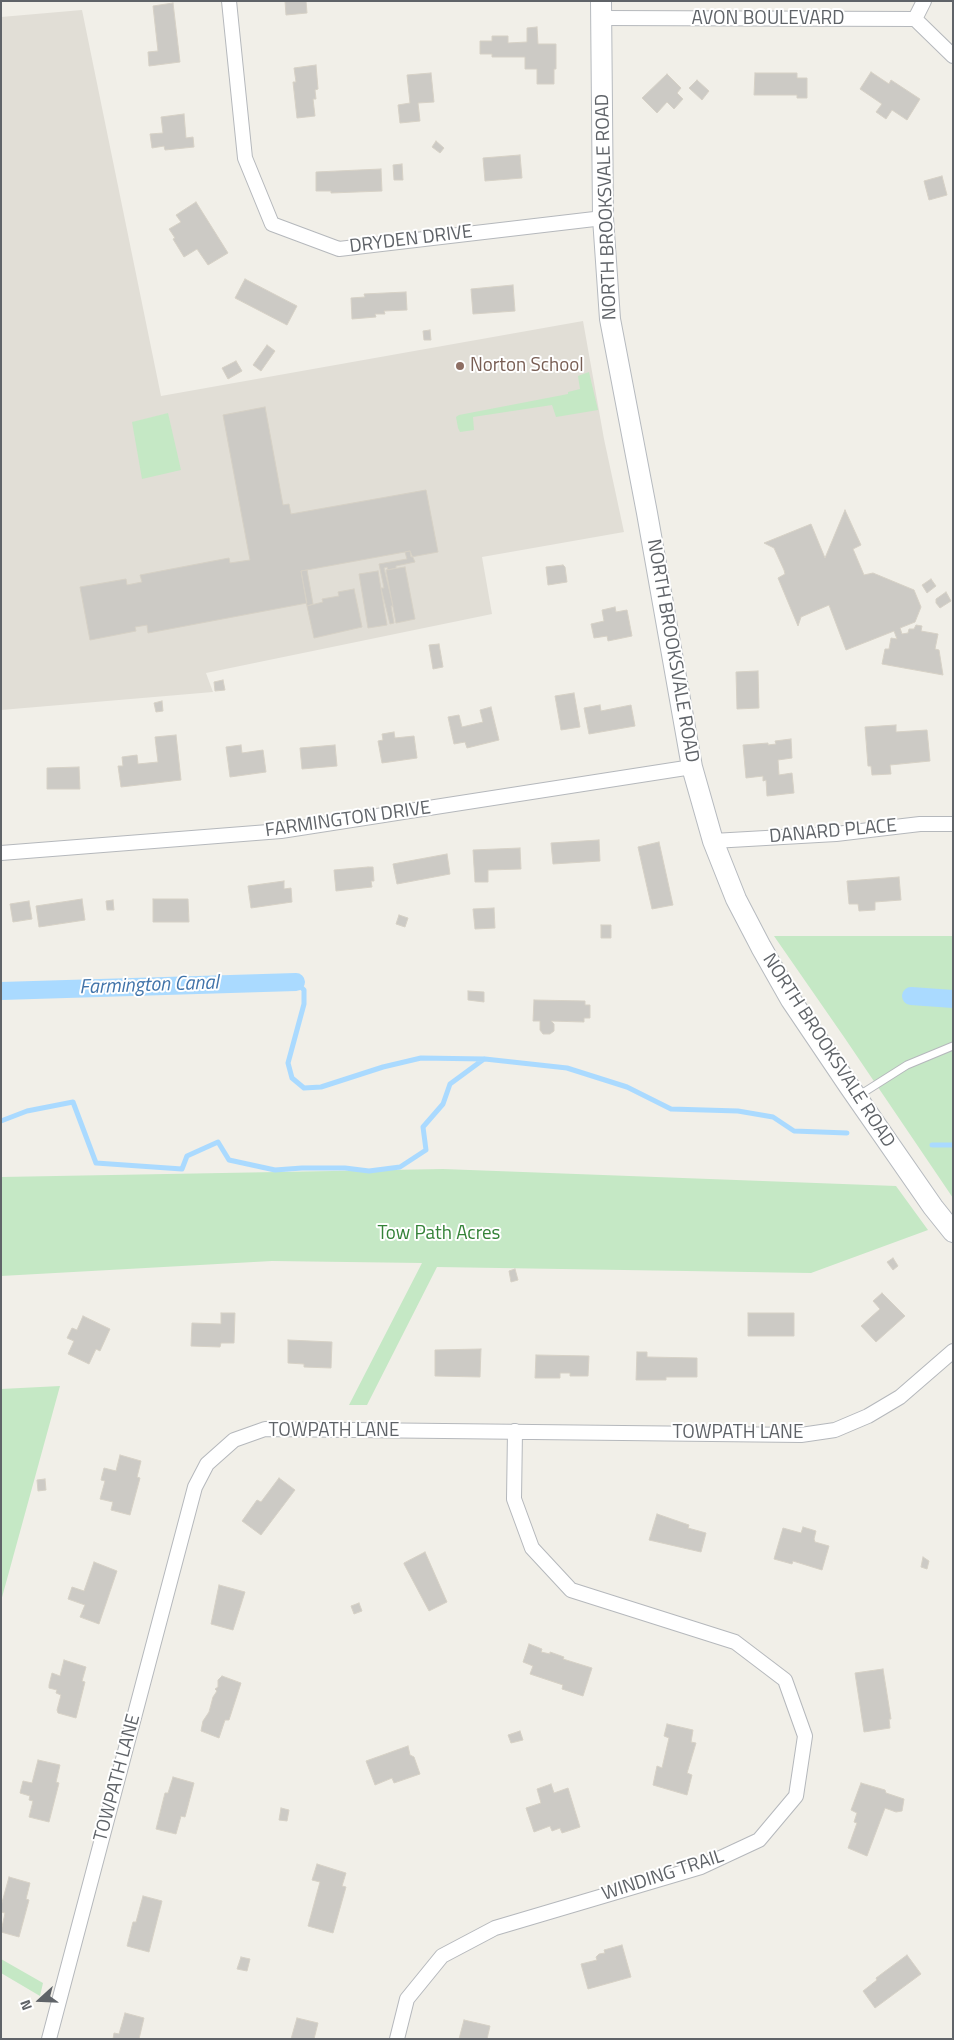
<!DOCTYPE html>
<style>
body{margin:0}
#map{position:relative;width:954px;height:2040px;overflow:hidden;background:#f1efe8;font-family:"Titillium Web",sans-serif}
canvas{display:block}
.frame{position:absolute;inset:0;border:2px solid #5f6368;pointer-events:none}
.north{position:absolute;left:15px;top:1975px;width:50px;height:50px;-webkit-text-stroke:4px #fff;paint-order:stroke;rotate:250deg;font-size:14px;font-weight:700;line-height:20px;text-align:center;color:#5f6368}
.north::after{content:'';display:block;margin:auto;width:18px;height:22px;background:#5f6368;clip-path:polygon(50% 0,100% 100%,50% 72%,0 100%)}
</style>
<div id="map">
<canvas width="954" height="2040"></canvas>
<div class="frame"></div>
<div class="north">N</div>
</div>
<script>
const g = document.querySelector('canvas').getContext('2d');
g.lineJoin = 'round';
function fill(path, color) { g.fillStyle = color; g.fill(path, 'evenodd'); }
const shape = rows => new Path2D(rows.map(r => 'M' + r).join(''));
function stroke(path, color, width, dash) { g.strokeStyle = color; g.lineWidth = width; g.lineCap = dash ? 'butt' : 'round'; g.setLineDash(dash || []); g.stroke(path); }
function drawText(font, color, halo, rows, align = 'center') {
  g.font = font + ' "Titillium Web",sans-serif'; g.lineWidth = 4; g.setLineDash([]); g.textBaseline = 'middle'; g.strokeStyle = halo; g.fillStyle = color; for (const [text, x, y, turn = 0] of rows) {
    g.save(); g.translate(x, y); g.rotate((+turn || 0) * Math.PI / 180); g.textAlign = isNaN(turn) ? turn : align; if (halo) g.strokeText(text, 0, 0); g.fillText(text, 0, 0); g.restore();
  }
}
fill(shape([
 [82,10,161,396,583,321,604,439,624,532,482,557,492,614,206,673,213,692,1,710,1,17]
]), '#e1ded6');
fill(shape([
 [589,372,598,410,556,417,552,405,473,417,474,430,460,432,458,428,456,417,459,415,568,394,568,392,580,389,578,376],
 [168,413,181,470,142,479,132,422],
 [774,936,953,936,953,1198,844,1037],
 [443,1169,896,1186,928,1230,811,1273,437,1267,367,1405,349,1405,422,1263,272,1261,1,1276,1,1177],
 [60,1386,1,1601,1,1389],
 [1,1959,43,1983,40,1996,1,1973]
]), '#c5e8c5');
stroke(shape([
 [296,982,304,990,304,1004,288,1063,292,1078,304,1088,321,1087,383,1067,421,1058,485,1059,567,1068,627,1087,671,1109,738,1111,773,1117,794,1131,847,1133],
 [1,1121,27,1111,73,1102,96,1163,182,1169,187,1156,218,1142,229,1160,275,1170,302,1168,345,1168,369,1171,400,1167,426,1150,423,1127,443,1104,450,1084,484,1059],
 [932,1145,953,1145]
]), '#aadaff', 5);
stroke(shape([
 [1,991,296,982],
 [911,996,953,999]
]), '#aadaff', 18);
const building = shape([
 [285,1,306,1,307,13,286,15,285,1],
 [173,3,180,62,149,66,148,52,158,51,153,6,173,3],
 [537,27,538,44,556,44,556,69,554,69,554,84,537,84,537,69,525,69,525,57,492,57,492,54,480,54,480,41,492,41,492,36,508,36,508,43,527,42,527,28,537,27],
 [316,65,318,89,315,90,316,99,313,99,315,116,297,118,293,82,296,82,294,68,316,65],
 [871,72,889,84,891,80,920,99,907,120,892,110,886,119,876,112,882,104,860,89,871,72],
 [431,73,434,102,418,103,420,121,400,123,398,105,410,103,407,75,431,73],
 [755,73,797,73,797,78,807,78,807,98,797,98,797,95,754,95,755,73],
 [667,74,681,88,677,93,683,99,674,109,667,102,657,113,642,98,667,74],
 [697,80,709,91,702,100,689,88,697,80],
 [184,114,186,138,193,137,194,147,165,150,164,146,152,148,150,134,163,133,161,117,184,114],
 [436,141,444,148,440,153,432,147,436,141],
 [520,155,522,178,485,181,483,158,520,155],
 [402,164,403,180,394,180,393,165,402,164],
 [381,169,382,191,331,193,331,191,316,191,316,172,381,169],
 [942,176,947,195,929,200,924,181,942,176],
 [196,202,228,253,208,265,197,249,184,257,173,239,175,238,169,229,181,222,176,215,196,202],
 [245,279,297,306,287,325,235,298,245,279],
 [513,285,515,311,473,314,471,289,513,285],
 [406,292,407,310,384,311,385,314,375,314,376,317,352,319,351,298,365,297,364,294,406,292],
 [430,330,431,340,424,340,423,331,430,330],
 [267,345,275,351,261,371,253,365,267,345],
 [236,361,242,371,228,379,222,368,236,361],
 [265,407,283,505,289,504,291,514,426,490,438,552,411,557,410,551,301,571,307,603,148,633,147,625,135,627,136,631,90,640,80,587,126,579,127,585,142,582,140,575,229,558,230,563,250,560,223,415,265,407],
 [845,510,861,545,853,549,864,575,873,573,914,590,921,607,915,622,900,628,902,634,908,633,909,629,914,629,916,625,922,626,921,631,938,634,935,649,939,650,943,675,882,664,885,649,889,649,891,638,897,639,894,631,846,650,829,605,801,617,798,626,778,578,785,574,784,570,774,548,764,543,811,524,825,558,845,510],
 [410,551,415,562,396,566,396,568,388,570,387,567,384,568,393,606,391,606,394,623,390,624,381,588,384,588,379,564,407,559,405,552,410,551],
 [563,565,565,567,567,582,548,585,546,567,563,565],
 [405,567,415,619,396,623,386,570,405,567],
 [307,570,313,604,307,606,301,571,307,570],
 [378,571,387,625,368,628,359,574,378,571],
 [931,579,936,586,927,593,922,585,931,579],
 [354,589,362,627,314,638,307,606,323,602,322,599,339,596,338,592,354,589],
 [946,592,951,601,940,608,936,603,936,599,946,592],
 [615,607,616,612,627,610,632,636,608,641,607,636,594,638,591,624,604,621,602,610,615,607],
 [439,644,443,667,433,669,429,645,439,644],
 [758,671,759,708,737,709,736,672,758,671],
 [223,680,225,690,215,691,214,682,223,680],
 [574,693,580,727,561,730,555,696,574,693],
 [162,701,163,711,156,712,154,703,162,701],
 [600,705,601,711,631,705,635,726,589,734,584,708,600,705],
 [491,707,499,740,467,748,465,742,454,744,448,717,459,715,462,727,483,722,480,710,491,707],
 [896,725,896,732,927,730,930,761,890,765,891,774,872,775,871,766,868,766,865,727,896,725],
 [394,732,395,738,414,736,417,758,382,763,378,741,383,740,382,734,394,732],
 [176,735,181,780,121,787,118,766,123,766,122,757,137,755,138,764,158,762,155,737,176,735],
 [791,739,792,758,778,760,779,775,792,773,794,793,767,796,766,780,763,781,763,776,746,778,743,745,768,743,768,745,776,744,775,741,791,739],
 [241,745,242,753,263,750,266,772,230,777,226,747,241,745],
 [335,745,337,766,302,769,300,748,335,745],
 [79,767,80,789,47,789,47,768,79,767],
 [599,840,600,861,553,864,551,843,599,840],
 [659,842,673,905,652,909,638,847,659,842],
 [520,848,521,869,488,870,488,882,475,882,473,850,520,848],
 [447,854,450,874,397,884,393,864,447,854],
 [368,867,373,867,374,881,371,881,372,887,336,891,334,870,368,867],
 [899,877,901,900,875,902,875,910,859,911,858,904,849,904,847,881,899,877],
 [284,881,284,889,291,888,292,902,251,908,248,886,284,881],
 [82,899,85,920,39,927,36,906,82,899],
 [153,899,188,899,189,922,153,922,153,899],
 [113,900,114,910,107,910,106,901,113,900],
 [29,901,32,919,13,922,10,904,29,901],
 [494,908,495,928,475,929,473,909,494,908],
 [399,915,408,918,405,927,396,924,399,915],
 [601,925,611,925,611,938,601,938,601,925],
 [468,991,484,992,484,1002,468,1000,468,991],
 [534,1000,585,1001,585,1005,590,1005,590,1018,584,1018,584,1022,551,1021,554,1024,554,1031,550,1034,543,1034,540,1030,540,1021,533,1021,534,1000],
 [893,1258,898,1266,893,1270,887,1262,893,1258],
 [515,1269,518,1280,511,1282,509,1271,515,1269],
 [882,1293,905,1316,876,1342,861,1326,880,1309,873,1301,882,1293],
 [221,1313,235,1313,234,1343,221,1343,220,1347,191,1346,192,1323,221,1324,221,1313],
 [748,1313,794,1313,794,1336,748,1336,748,1313],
 [83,1316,110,1329,100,1351,96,1349,89,1364,68,1354,74,1341,67,1338,72,1328,77,1330,83,1316],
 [288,1340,332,1342,331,1368,304,1367,304,1364,288,1363,288,1340],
 [481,1349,480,1377,435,1376,435,1350,481,1349],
 [637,1352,647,1352,647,1357,697,1358,697,1377,666,1377,666,1380,636,1380,637,1352],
 [536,1355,589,1356,588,1376,570,1376,570,1373,560,1373,560,1378,535,1378,536,1355],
 [120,1455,141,1461,137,1477,140,1478,130,1515,111,1510,113,1502,100,1499,105,1481,101,1480,104,1468,116,1471,120,1455],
 [279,1478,295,1490,261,1535,242,1521,257,1500,261,1502,279,1478],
 [45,1479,46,1490,38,1491,37,1480,45,1479],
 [657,1514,689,1525,688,1528,706,1533,701,1552,649,1540,657,1514],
 [803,1527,816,1531,814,1539,815,1542,829,1546,822,1570,793,1561,792,1564,774,1559,783,1528,801,1533,803,1527],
 [425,1552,447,1602,429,1611,404,1564,404,1563,425,1552],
 [923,1557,929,1561,927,1569,921,1567,923,1557],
 [94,1562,117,1571,99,1624,80,1617,85,1605,68,1599,72,1587,84,1591,94,1562],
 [219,1585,245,1592,233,1630,211,1624,219,1585],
 [359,1603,362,1611,354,1614,351,1606,359,1603],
 [529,1644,542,1649,541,1652,550,1654,550,1652,564,1657,563,1659,592,1668,583,1696,562,1689,563,1685,530,1674,533,1666,523,1662,529,1644],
 [64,1660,86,1667,82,1681,85,1682,76,1718,58,1713,57,1710,61,1695,56,1693,57,1690,49,1688,49,1685,52,1673,60,1676,64,1660],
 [883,1669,891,1719,889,1719,890,1728,864,1732,855,1673,883,1669],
 [222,1676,241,1683,229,1720,225,1720,219,1738,201,1731,203,1721,209,1712,213,1697,217,1691,215,1689,218,1687,218,1680,222,1676],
 [667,1724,693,1730,691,1742,696,1743,687,1773,692,1775,687,1795,653,1785,657,1766,662,1768,669,1738,664,1736,667,1724],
 [520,1731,523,1740,511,1743,508,1735,520,1731],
 [408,1746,410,1755,414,1757,420,1774,394,1783,392,1778,375,1785,366,1761,408,1746],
 [38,1760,60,1765,56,1782,59,1783,49,1822,29,1817,33,1801,29,1800,30,1796,20,1793,23,1781,32,1783,38,1760],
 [173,1777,194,1783,185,1817,181,1816,176,1834,156,1829,165,1793,168,1793,173,1777],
 [861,1783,885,1790,886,1793,904,1799,902,1811,896,1812,885,1808,867,1856,848,1848,857,1823,854,1822,857,1813,851,1810,861,1783],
 [551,1784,554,1793,568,1788,580,1827,562,1833,560,1828,552,1831,550,1826,534,1832,526,1808,541,1803,537,1789,551,1784],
 [281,1808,289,1810,287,1821,279,1820,281,1808],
 [317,1864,346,1873,342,1886,346,1887,333,1933,308,1926,320,1882,312,1880,317,1864],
 [9,1877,30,1883,26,1899,29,1900,19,1937,1,1932,5,1913,1,1912,1,1906,9,1877],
 [143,1896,162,1901,149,1952,127,1946,133,1922,136,1922,143,1896],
 [622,1945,631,1977,588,1989,581,1964,597,1960,596,1957,599,1954,605,1953,604,1950,622,1945],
 [907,1955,921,1974,875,2008,863,1991,877,1980,876,1978,907,1955],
 [241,1957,250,1959,247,1971,237,1969,241,1957],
 [125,2013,144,2018,139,2039,113,2039,114,2033,119,2034,125,2013],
 [297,2018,318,2023,314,2039,291,2039,297,2018],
 [464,2020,490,2026,487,2039,459,2039,464,2020]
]);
fill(building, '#cccac5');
stroke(building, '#d6d1c6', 1);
const service = shape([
 [858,1096,907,1065,953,1046]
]);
const minor = shape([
 [229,1,245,158,272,224,339,249,603,218],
 [601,18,915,19,924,1],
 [915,19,953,56],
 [713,841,836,834,920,824,953,824],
 [1,853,281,831,692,767],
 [49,2039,195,1487,207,1464,234,1440,265,1429,801,1435,835,1430,868,1416,900,1397,953,1351],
 [397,2039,407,1999,442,1956,495,1928,701,1867,759,1840,796,1796,805,1736,785,1680,735,1642,571,1590,532,1548,514,1499,515,1431]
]);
const secondary = shape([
 [601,1,603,218,610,319,647,513,692,767,713,841,736,899,761,947,791,1000,849,1086,933,1207,953,1232]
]);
stroke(service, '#b5b8bc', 9);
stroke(minor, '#b5b8bc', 16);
stroke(secondary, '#b6babf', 22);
stroke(service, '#fff', 7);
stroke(minor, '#fff', 14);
stroke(secondary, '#fff', 20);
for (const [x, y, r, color] of [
 [460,366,5,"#8d6e63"]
]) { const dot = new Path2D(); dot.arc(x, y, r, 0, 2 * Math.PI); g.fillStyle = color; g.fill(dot); stroke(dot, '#fff', 2); }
drawText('19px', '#5f6368', '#fff', [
 ["AVON BOULEVARD",768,19],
 ["NORTH BROOKSVALE ROAD",607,207,-92],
 ["DRYDEN DRIVE",411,240,-7],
 ["NORTH BROOKSVALE ROAD",672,651,80],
 ["FARMINGTON DRIVE",348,820,-8],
 ["DANARD PLACE",833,832,-5],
 ["NORTH BROOKSVALE ROAD",828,1051,57],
 ["TOWPATH LANE",334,1431],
 ["TOWPATH LANE",738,1433],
 ["TOWPATH LANE",118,1778,-75],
 ["WINDING TRAIL",663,1876,-18]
]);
drawText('19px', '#785e54', '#fff', [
 ["Norton School",470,366]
], 'left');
drawText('19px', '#348238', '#fff', [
 ["Tow Path Acres",439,1234]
]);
drawText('italic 20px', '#4174aa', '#fff', [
 ["Farmington Canal",149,986,-2]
]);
</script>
